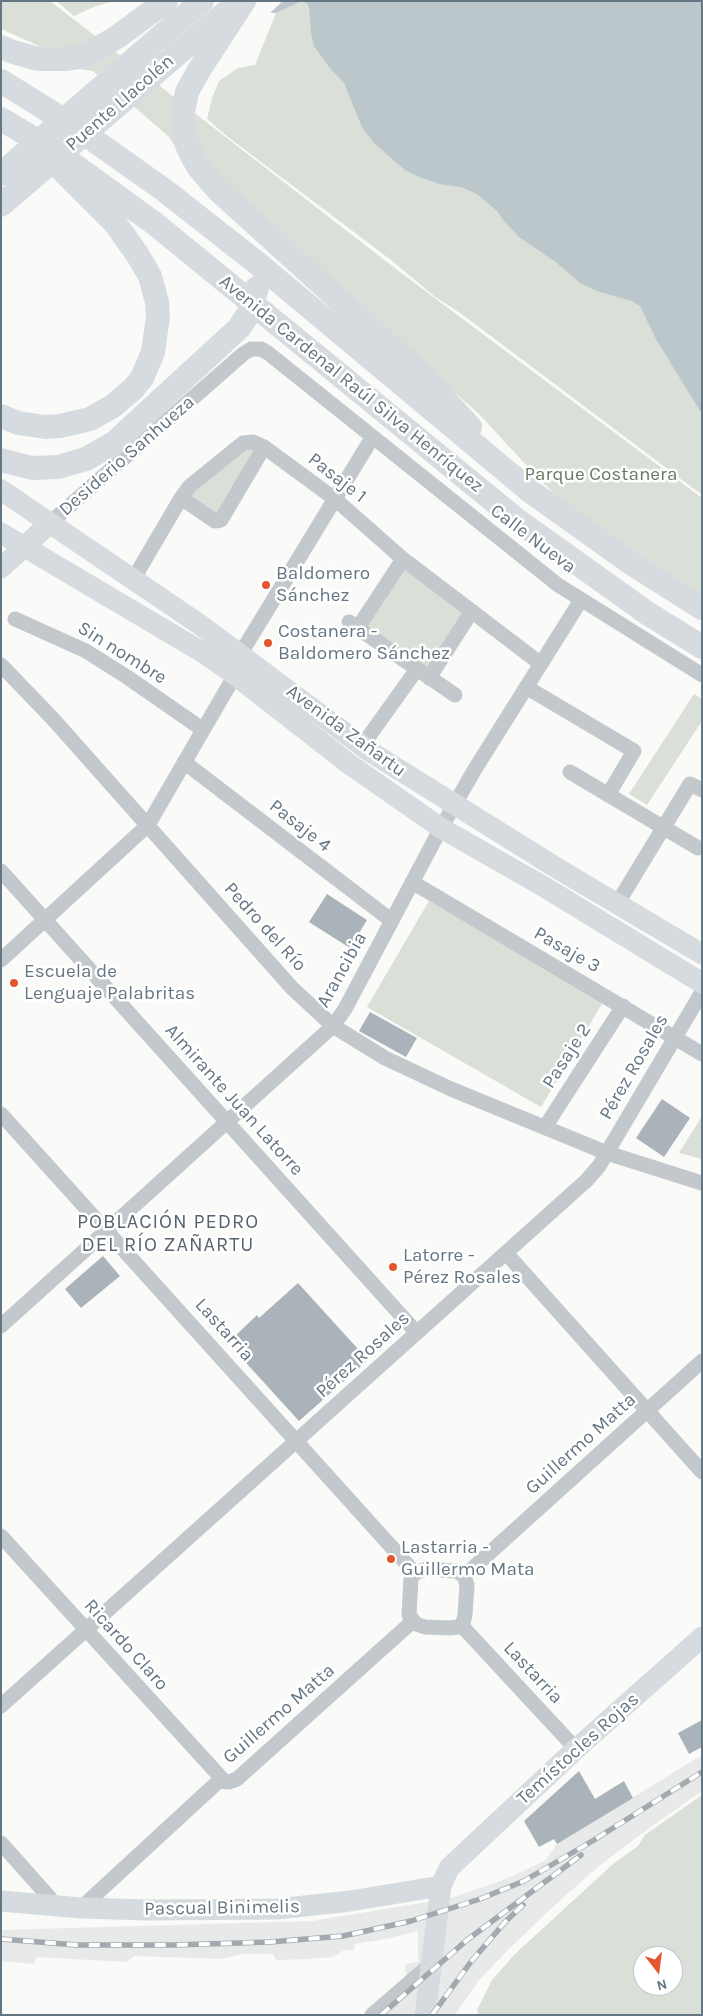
<!DOCTYPE html>
<meta charset="utf-8">
<style>
body{margin:0}
#map{position:relative;width:703px;height:2016px;overflow:hidden;background:#fafaf8;font-family:Karla,sans-serif}
canvas{display:block}
.frame{position:absolute;inset:0;border:2px solid #657683;pointer-events:none}
.north{position:absolute;left:633px;top:1946px;width:50px;height:50px;box-sizing:border-box;background:#fff;border:1px solid #c1c8cd;border-radius:50%;rotate:165deg;font-size:14px;font-weight:700;line-height:20px;text-align:center;color:#657683}
.north::after{content:'';display:block;margin:auto;width:18px;height:22px;background:#e4572e;clip-path:polygon(50% 0,100% 100%,50% 72%,0 100%)}
</style>
<div id="map">
<canvas width="703" height="2016"></canvas>
<div class="frame"></div>
<div class="north">N</div>
</div>
<script>
const g = document.querySelector('canvas').getContext('2d');
g.lineJoin = 'round';
function fill(path, color) { g.fillStyle = color; g.fill(path, 'evenodd'); }
const shape = rows => new Path2D(rows.map(r => 'M' + r).join(''));
function stroke(path, color, width, dash) { g.strokeStyle = color; g.lineWidth = width; g.lineCap = dash ? 'butt' : 'round'; g.setLineDash(dash || []); g.stroke(path); }
function drawText(font, color, halo, rows, align = 'center') {
  g.font = font + ' Karla,sans-serif'; g.lineWidth = 5; g.setLineDash([]); g.textBaseline = 'middle'; g.strokeStyle = halo; g.fillStyle = color; for (const [text, x, y, turn = 0] of rows) {
    g.save(); g.translate(x, y); g.rotate((+turn || 0) * Math.PI / 180); g.textAlign = isNaN(turn) ? turn : align; if (halo) g.strokeText(text, 0, 0); g.fillText(text, 0, 0); g.restore();
  }
}
fill(shape([
 [702,1755,702,1791,637,1837,592,1872,555,1905,510,1948,479,1980,455,2015,367,2015,406,1982,405,1964,418,1962,418,1931,391,1938,355,1944,354,1950,344,1950,333,1957,310,1959,276,1960,273,1954,243,1954,220,1959,134,1956,127,1962,36,1957,34,1964,1,1961,1,1930,312,1921,451,1898,506,1879,546,1860,557,1844]
]), '#e8e9e9');
fill(shape([
 [1,1,50,1,400,272,702,498,702,594,610,535,558,497,540,480,478,413,369,318,187,166,169,137,93,71,57,66,37,45,1,29],
 [56,1,114,1,96,6,74,16],
 [329,1,702,1,702,495,463,315,434,296,391,260,228,137,207,119,212,98,219,81,238,68,255,65,276,13,300,2,307,3,311,17],
 [264,447,221,520,181,498,232,450],
 [403,559,472,611,429,678,357,629],
 [694,694,702,699,702,721,647,805,629,794],
 [429,901,603,1002,541,1107,367,1007],
 [702,1116,702,1159,679,1153],
 [702,1795,702,2015,479,2015,477,2010,492,1980,515,1954,613,1864,638,1846,645,1835],
 [643,1956,673,1956,673,1986,643,1986]
]), '#dadfd7');
fill(shape([
 [235,1,702,1,702,414,656,339,640,306,632,301,597,291,580,283,557,263,519,237,504,221,497,211,477,194,461,187,439,184,419,177,405,170,374,143,362,127,344,83,329,67,314,46,311,32,309,9,307,3,300,2,276,13,260,13]
]), '#bbc7cb');
fill(shape([
 [233,1,283,1,267,16,246,11]
]), '#fafaf8');
fill(shape([
 [327,894,367,920,350,948,309,922],
 [370,1012,417,1038,406,1057,359,1031],
 [662,1099,690,1118,664,1157,636,1138],
 [103,1256,120,1276,81,1308,65,1289],
 [298,1283,368,1360,299,1421,238,1354,244,1350,233,1338,257,1315,259,1318],
 [702,1720,702,1747,689,1754,678,1733],
 [579,1771,595,1799,624,1781,633,1798,557,1844,554,1839,539,1847,524,1821]
]), '#aab3b9');
stroke(shape([
 [181,498,215,521,221,520,264,447],
 [50,523,243,354,251,349,261,349,268,353,558,585,702,675],
 [134,578,181,498,190,486,243,443,253,442,264,447,335,499,403,559,541,664],
 [15,619,86,651,127,677,202,729],
 [349,622,455,695],
 [357,629,403,559],
 [241,653,372,438],
 [1,665,53,719,292,988,333,1026,385,1058,451,1089,607,1153,702,1183],
 [429,678,472,611],
 [526,687,634,751,608,795],
 [362,746,417,669],
 [184,762,392,921],
 [570,772,698,848],
 [1,871,417,1333],
 [412,882,702,1054],
 [617,904,690,784,702,790],
 [1,960,148,825,235,675],
 [1,1114,415,1573],
 [545,1127,623,1006],
 [506,1253,702,1472],
 [1,1326,333,1026,345,1009,441,828,475,769,581,600],
 [1,1536,225,1782,229,1782,237,1779,413,1621],
 [426,1569,456,1571,464,1576,467,1585,465,1615,463,1623,458,1627,450,1628,425,1627,416,1624,409,1615,411,1578,415,1573,426,1569],
 [464,1576,702,1361],
 [461,1625,576,1749],
 [1,1706,587,1180,599,1166,702,992],
 [1,1843,49,1897,55,1906],
 [81,1908,221,1779],
 [372,2015,431,1964]
]), '#c3c8cc', 15);
stroke(shape([
 [1,490,199,624,369,751,555,867,702,954],
 [1,533,202,652,235,675,349,764,441,828,541,885,702,983],
 [1,568,50,523],
 [1,1901,81,1908,148,1910,277,1909,350,1901,441,1886],
 [425,2015,441,1886,449,1868,576,1749,702,1637]
]), '#d6dbdf', 21);
stroke(shape([
 [244,1,199,70,187,92,183,112,183,123,187,145,192,156,199,168,218,190,422,375,470,427],
 [1,47,13,52,38,59,65,59,79,57,92,52,117,37,166,1],
 [1,81,78,129,164,190,257,263,530,491,628,561,702,608],
 [1,119,53,150,154,223,517,520,647,613,702,647],
 [1,174,202,1],
 [1,205,230,9],
 [1,416,18,423,45,427,60,426,90,419,113,406,133,389,142,378,153,352,158,316,157,302,150,276,137,254,115,223,63,171],
 [1,460,32,468,58,467,86,459,114,443,239,328,249,313,257,288]
]), '#d6dbdf', 24);
const rail = shape([
 [1,1939,77,1945,174,1945,270,1942,343,1936,411,1921,480,1899,524,1881,594,1840,702,1772],
 [381,2015,467,1940,581,1855],
 [432,2015,470,1963,505,1922,523,1905]
]);
stroke(rail, '#a2aab0', 5.5);
stroke(rail, '#fff', 4, [11]);
for (const [x, y, r, color] of [
 [266,585,5,"#e4572e"],
 [268,643,5,"#e4572e"],
 [14,983,5,"#e4572e"],
 [393,1267,5,"#e4572e"],
 [391,1559,5,"#e4572e"]
]) { const dot = new Path2D(); dot.arc(x, y, r, 0, 2 * Math.PI); g.fillStyle = color; g.fill(dot); stroke(dot, '#fff', 2); }
drawText('19px', '#657683', '#fff', [
 ["Puente Llacolén",120,103,-41],
 ["Avenida Cardenal Raúl Silva Henríquez",351,384,39],
 ["Desiderio Sanhueza",127,456,-41],
 ["Pasaje 1",337,478,38],
 ["Calle Nueva",533,539,37],
 ["Sin nombre",122,653,32],
 ["Avenida Zañartu",346,731,36],
 ["Pasaje 4",300,826,38],
 ["Pedro del Río",265,927,48],
 ["Pasaje 3",567,950,30],
 ["Arancibia",342,970,-61],
 ["Pasaje 2",567,1056,-57],
 ["Pérez Rosales",634,1067,-60],
 ["Almirante Juan Latorre",234,1100,48],
 ["Lastarria",224,1330,48],
 ["Pérez Rosales",363,1355,-42],
 ["Guillermo Matta",581,1444,-42],
 ["Ricardo Claro",126,1645,48],
 ["Lastarria",533,1673,47],
 ["Guillermo Matta",279,1714,-41],
 ["Temístocles Rojas",578,1749,-42],
 ["Pascual Binimelis",222,1908,-1]
]);
drawText('19px', '#687a64', '#fff', [
 ["Parque Costanera",601,475]
]);
drawText('19px', '#657683', '#fff', [
 ["Baldomero",276,574],
 ["Sánchez",276,596],
 ["Costanera -",278,632],
 ["Baldomero Sánchez",278,654],
 ["Escuela de",24,972],
 ["Lenguaje Palabritas",24,994],
 ["Latorre -",403,1256],
 ["Pérez Rosales",403,1278],
 ["Lastarria -",401,1548],
 ["Guillermo Mata",401,1570]
], 'left');
g.letterSpacing = '1px';
drawText('20px', '#57646e', '#fff', [
 ["POBLACIÓN PEDRO",168,1222],
 ["DEL RÍO ZAÑARTU",168,1245]
]);
g.letterSpacing = '0px';
</script>
